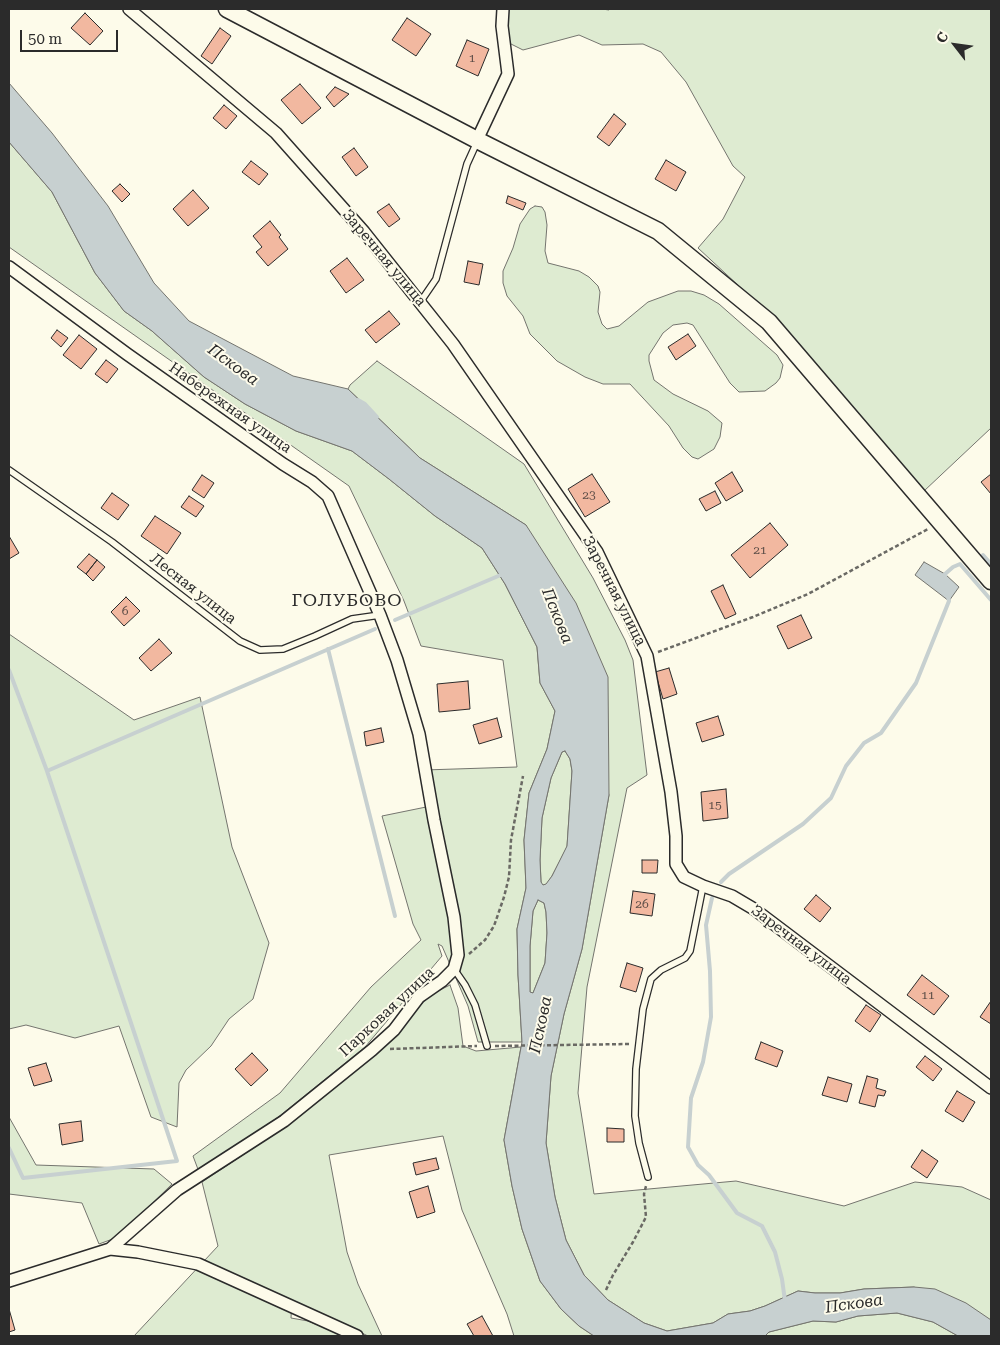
<!DOCTYPE html>
<meta charset="utf-8">
<style>
body{margin:0}
#map{position:relative;width:1000px;height:1345px;overflow:hidden;background:#fdfbea;font-family:"Roboto Serif",serif}
canvas{display:block}
.frame{position:absolute;inset:0;border:10px solid #2b2b2b;pointer-events:none}
.north{position:absolute;left:930px;top:20px;width:50px;height:50px;-webkit-text-stroke:4px #fdfbea;paint-order:stroke;rotate:300deg;font-size:14px;font-weight:700;line-height:20px;text-align:center;color:#2b2b2b}
.north::after{content:'';display:block;margin:auto;width:18px;height:22px;background:#2b2b2b;clip-path:polygon(50% 0,100% 100%,50% 72%,0 100%)}
.scale{position:absolute;left:20px;top:30px;width:98px;height:22px;box-sizing:border-box;border:2px solid #2b2b2b;border-top:0;padding-left:6px;font-size:15px;line-height:18px;white-space:nowrap;color:#2b2b2b;-webkit-text-stroke:4px #fdfbea;paint-order:stroke}
</style>
<div id="map">
<canvas width="1000" height="1345"></canvas>
<div class="frame"></div>
<div class="north">С</div>
<div class="scale">50 m</div>
</div>
<script>
const g = document.querySelector('canvas').getContext('2d');
g.lineJoin = 'round';
function fill(path, color) { g.fillStyle = color; g.fill(path, 'evenodd'); }
const shape = rows => new Path2D(rows.map(r => 'M' + r).join(''));
function stroke(path, color, width, dash) { g.strokeStyle = color; g.lineWidth = width; g.lineCap = dash ? 'butt' : 'round'; g.setLineDash(dash || []); g.stroke(path); }
function drawText(font, color, halo, rows, align = 'center') {
  g.font = font + ' "Roboto Serif",serif'; g.lineWidth = 4; g.setLineDash([]); g.textBaseline = 'middle'; g.strokeStyle = halo; g.fillStyle = color; for (const [text, x, y, turn = 0] of rows) {
    g.save(); g.translate(x, y); g.rotate((+turn || 0) * Math.PI / 180); g.textAlign = isNaN(turn) ? turn : align; if (halo) g.strokeText(text, 0, 0); g.fillText(text, 0, 0); g.restore();
  }
}
const green = shape([
 [506,9,602,9,609,10,610,9,991,9,991,428,924,491,781,325,698,248,723,219,745,177,733,166,686,82,661,52,643,44,602,45,579,35,523,50,507,42,506,9],
 [9,142,52,192,95,273,124,311,152,331,204,377,245,404,296,431,352,451,389,479,435,516,482,548,505,584,537,647,540,683,555,711,547,749,529,793,524,840,526,888,517,929,518,975,522,1042,478,1042,468,1006,442,946,438,944,442,956,365,1047,277,1118,199,1172,193,1156,280,1093,371,987,421,940,413,924,382,816,431,806,424,770,517,767,503,660,421,646,404,601,349,486,9,247,9,142],
 [535,206,542,207,545,212,547,225,545,251,548,263,579,271,589,277,598,286,600,292,598,312,602,324,607,329,619,326,648,302,678,291,691,291,704,295,719,304,777,355,783,365,780,378,776,383,765,391,739,392,730,383,693,325,687,323,673,325,663,333,649,355,649,361,654,380,673,394,708,411,722,423,720,437,714,449,698,459,692,457,683,448,669,426,630,384,603,384,585,377,557,361,530,334,523,316,507,296,503,283,503,271,513,248,520,224,530,209,535,206],
 [377,361,524,464,593,578,625,640,633,660,647,775,627,788,587,987,578,1093,594,1194,736,1181,844,1206,915,1182,962,1187,991,1200,991,1320,914,1287,864,1289,840,1293,815,1293,798,1291,765,1306,750,1311,728,1314,713,1323,667,1331,644,1323,608,1300,584,1275,566,1240,555,1197,546,1143,551,1076,564,1014,582,949,609,795,526,525,420,458,348,389,350,385,377,361],
 [9,634,134,720,200,697,232,847,269,943,253,999,229,1019,211,1046,186,1070,179,1083,177,1127,151,1117,119,1026,75,1038,26,1025,9,1029,9,634],
 [565,751,570,759,572,771,567,847,552,876,546,885,542,885,541,882,540,860,542,818,551,778,562,752,565,751],
 [538,900,544,903,546,912,547,933,545,963,533,993,530,993,530,946,533,911,538,900],
 [450,985,458,1008,463,1046,476,1051,521,1047,504,1140,512,1186,522,1229,540,1281,561,1309,579,1326,594,1336,514,1336,507,1314,462,1210,443,1136,329,1155,347,1252,358,1284,382,1336,368,1336,292,1300,291,1318,308,1321,345,1336,134,1336,218,1246,202,1182,270,1137,382,1046,430,995,450,985],
 [9,1117,36,1165,154,1169,172,1184,118,1237,99,1244,82,1203,9,1194,9,1117],
 [897,1313,933,1322,958,1336,765,1336,769,1332,813,1321,836,1322,858,1316,897,1313]
]);
fill(green, '#deebd1');
stroke(green, '#74746e', 1);
const water = shape([
 [9,83,52,133,108,206,154,283,189,321,293,376,348,389,420,458,526,525,576,603,608,677,609,795,582,949,564,1014,551,1076,546,1143,555,1197,566,1240,584,1275,608,1300,644,1323,667,1331,713,1323,728,1314,750,1311,765,1306,798,1291,815,1293,840,1293,864,1289,914,1287,935,1289,966,1303,991,1320,991,1336,958,1336,933,1322,897,1313,858,1316,836,1322,813,1321,769,1332,765,1336,594,1336,579,1326,561,1309,540,1281,522,1229,512,1186,504,1140,522,1042,518,975,517,929,526,888,524,840,529,793,547,749,555,711,540,683,537,647,505,584,482,548,435,516,389,479,352,451,296,431,245,404,204,377,152,331,124,311,95,273,52,192,9,142,9,83],
 [565,751,570,759,572,771,567,846,552,876,546,884,543,885,541,882,540,860,542,818,551,778,562,752,565,751],
 [538,900,544,903,546,912,547,933,545,963,533,993,530,992,530,946,533,911,538,900],
 [924,562,945,574,959,587,949,601,915,575,924,562]
]);
fill(water, '#c7d0d0');
stroke(water, '#74746e', 1);
stroke(shape([
 [358,400,365,404,377,417],
 [983,555,991,564],
 [945,577,945,574,953,567,960,564,991,600],
 [395,620,503,574],
 [328,649,395,916],
 [9,670,47,771,375,629],
 [721,882,729,874,803,824,831,798,846,766,864,743,881,733,916,683,949,601,948,596],
 [712,898,706,925,710,971,711,1017,703,1062,691,1098,688,1147,698,1165,709,1175,737,1213,762,1226,775,1252,782,1279,785,1301],
 [9,1148,23,1178,177,1161,47,771]
]), '#c7d0d0', 4);
const building = shape([
 [85,13,103,31,90,45,71,28,85,13],
 [407,18,431,34,416,56,392,40,407,18],
 [220,28,231,36,212,64,201,56,220,28],
 [467,40,489,49,478,76,456,66,467,40],
 [300,84,321,108,302,124,281,100,300,84],
 [335,87,349,94,334,107,326,97,335,87],
 [224,105,237,116,226,129,213,118,224,105],
 [614,114,626,124,609,146,597,137,614,114],
 [354,148,368,167,356,176,342,157,354,148],
 [666,160,686,172,676,191,655,179,666,160],
 [251,161,268,174,259,185,242,172,251,161],
 [120,184,130,194,122,202,112,191,120,184],
 [193,190,209,208,188,226,173,209,193,190],
 [508,196,526,203,523,210,506,203,508,196],
 [389,204,400,219,389,227,377,212,389,204],
 [270,221,281,235,279,237,288,249,268,266,256,252,262,247,253,236,270,221],
 [347,258,364,280,346,293,330,271,347,258],
 [468,261,483,264,479,285,464,282,468,261],
 [389,311,400,324,376,343,365,330,389,311],
 [57,330,68,338,61,347,51,338,57,330],
 [688,334,696,346,676,360,668,347,688,334],
 [79,335,97,349,81,369,63,355,79,335],
 [106,360,118,369,107,383,95,374,106,360],
 [732,472,743,491,726,501,715,483,732,472],
 [592,474,610,502,585,517,568,489,592,474],
 [991,474,991,494,981,482,991,474],
 [202,475,214,483,204,498,192,490,202,475],
 [715,491,721,503,706,511,699,499,715,491],
 [112,493,129,505,118,520,101,508,112,493],
 [189,496,204,506,196,517,181,507,189,496],
 [155,516,181,533,167,554,141,536,155,516],
 [770,523,788,545,750,578,731,555,770,523],
 [9,536,19,553,9,559,9,536],
 [89,554,97,560,86,574,77,567,89,554],
 [97,560,105,567,93,581,86,574,97,560],
 [723,585,736,614,725,619,711,591,723,585],
 [126,597,140,611,124,626,111,612,126,597],
 [801,615,812,638,788,649,777,626,801,615],
 [159,639,172,653,151,671,139,658,159,639],
 [669,668,677,694,663,699,655,672,669,668],
 [468,681,470,709,439,712,437,684,468,681],
 [718,716,724,735,702,742,696,723,718,716],
 [497,718,502,737,479,744,473,725,497,718],
 [381,728,384,742,366,746,364,732,381,728],
 [726,789,728,818,703,821,701,792,726,789],
 [642,860,658,860,657,873,642,873,642,860],
 [633,891,655,894,652,916,630,913,633,891],
 [816,895,831,908,820,922,804,909,816,895],
 [627,963,643,968,636,992,620,987,627,963],
 [922,975,949,996,934,1015,907,995,922,975],
 [991,1001,991,1024,980,1017,991,1001],
 [866,1005,881,1015,870,1032,855,1021,866,1005],
 [761,1042,783,1051,777,1067,755,1059,761,1042],
 [252,1053,268,1070,251,1086,235,1069,252,1053],
 [925,1056,942,1069,933,1081,916,1067,925,1056],
 [46,1063,52,1081,34,1086,28,1068,46,1063],
 [867,1076,878,1079,876,1088,886,1091,884,1096,878,1095,875,1107,859,1103,867,1076],
 [828,1077,852,1084,847,1102,822,1095,828,1077],
 [957,1091,975,1102,963,1122,945,1111,957,1091],
 [81,1121,83,1141,62,1145,59,1124,81,1121],
 [607,1128,624,1129,624,1142,607,1142,607,1128],
 [922,1150,938,1161,927,1178,911,1167,922,1150],
 [436,1158,439,1169,416,1175,413,1163,436,1158],
 [428,1186,435,1212,417,1218,409,1192,428,1186],
 [9,1309,15,1330,9,1332,9,1309],
 [482,1316,493,1336,474,1336,467,1324,482,1316]
]);
fill(building, '#f2b8a0');
stroke(building, '#2b2b2b', 1);
const lane = shape([
 [421,301,436,279,467,164,477,142],
 [9,470,112,542,240,641,260,650,283,649,315,636,352,619,380,615],
 [454,969,465,985,475,1005,487,1046],
 [648,1177,639,1143,635,1116,636,1069,643,1009,651,979,661,970,685,958,690,951,703,886]
]);
const street = shape([
 [129,9,276,133,364,232,453,344,597,552,647,656,671,792,676,836,676,864,684,877,703,886,732,896,754,909,991,1088],
 [477,140,508,74,502,26,503,9],
 [9,267,127,354,283,464,312,482,328,496,380,615,397,660,419,734,434,820,454,917,458,955,454,969,442,981,419,997,394,1030,372,1050,284,1121,177,1190,110,1249,9,1281],
 [110,1249,138,1252,198,1264,357,1336]
]);
const secondary = shape([
 [227,9,477,140,658,231,769,322,991,581]
]);
stroke(lane, '#2b2b2b', 8);
stroke(street, '#2b2b2b', 14);
stroke(secondary, '#2b2b2b', 19);
stroke(shape([
 [658,652,753,617,808,594,928,529],
 [469,954,485,940,494,926,504,897,509,877,511,840,523,776],
 [495,1046,629,1044],
 [390,1049,477,1046],
 [606,1290,613,1275,633,1242,646,1217,644,1194,646,1186]
]), '#6a6964', 2.5, [4, 2.5]);
stroke(lane, '#fdfbea', 5.5);
stroke(street, '#fdfbea', 11);
stroke(secondary, '#fdfbea', 16);
drawText('12px', '#5d4e48', null, [
 ["1",472,58],
 ["23",589,495],
 ["21",760,550],
 ["6",125,611],
 ["15",715,805],
 ["26",642,904],
 ["11",928,995]
]);
drawText('15px', '#2b2b2b', '#fdfbea', [
 ["Заречная улица",384,258,50],
 ["Набережная улица",230,408,35],
 ["Лесная улица",193,589,38],
 ["Заречная улица",614,591,63],
 ["Заречная улица",801,945,37],
 ["Парковая улица",387,1012,-43]
]);
drawText('italic 16px', '#2b2b2b', '#fdfbea', [
 ["Пскова",233,365,36],
 ["Пскова",557,616,68],
 ["Пскова",541,1025,-78],
 ["Пскова",854,1304,-8]
]);
g.letterSpacing = '1px';
drawText('18px', '#2b2b2b', '#fdfbea', [
 ["ГОЛУБОВО",347,601]
]);
g.letterSpacing = '0px';
</script>
